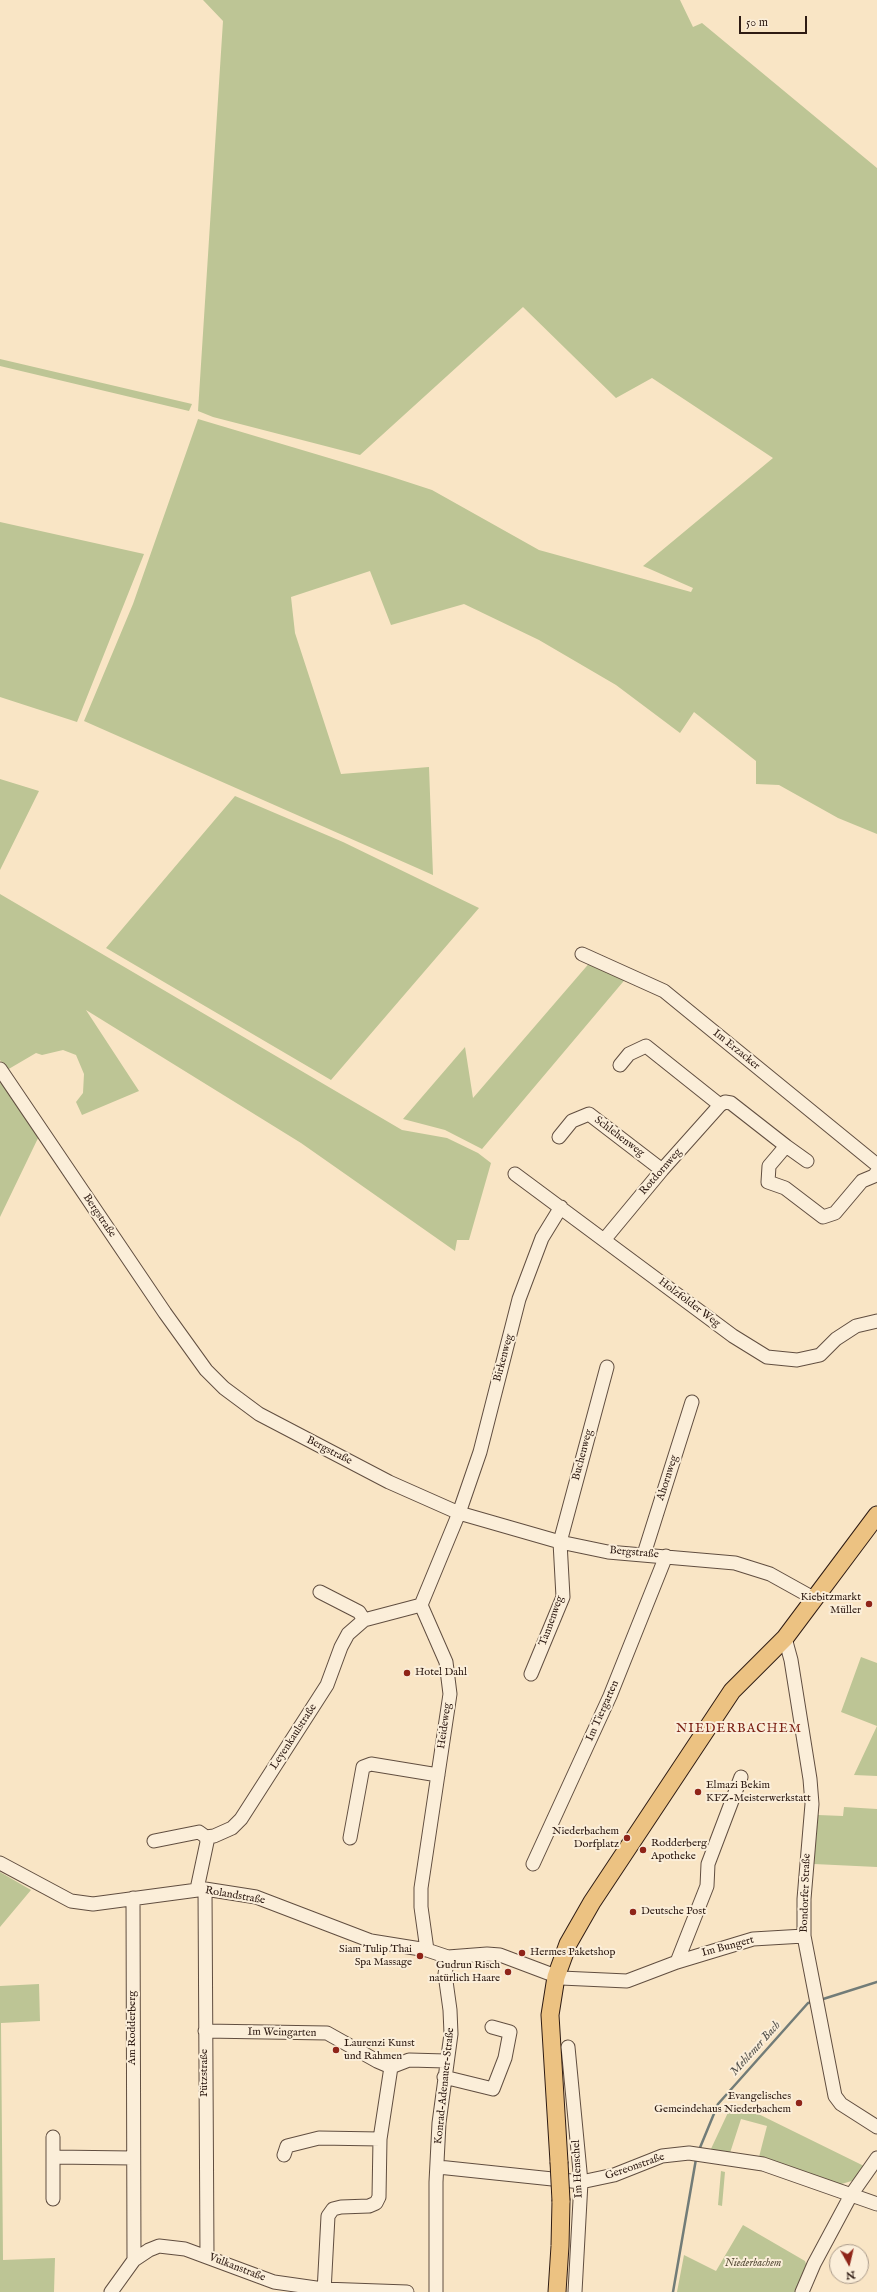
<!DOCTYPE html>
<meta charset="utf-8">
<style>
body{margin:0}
#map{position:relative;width:877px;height:2292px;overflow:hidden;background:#f9e5c5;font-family:"IM FELL English",serif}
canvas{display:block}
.north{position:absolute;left:829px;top:2244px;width:40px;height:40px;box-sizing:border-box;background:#fbeed9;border:1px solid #a99a8a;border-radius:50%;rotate:172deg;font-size:11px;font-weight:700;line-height:16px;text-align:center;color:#2e1b13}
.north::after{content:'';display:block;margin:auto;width:14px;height:18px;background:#8f2418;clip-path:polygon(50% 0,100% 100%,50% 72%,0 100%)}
.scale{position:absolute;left:739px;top:16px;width:68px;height:18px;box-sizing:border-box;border:2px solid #2e1b13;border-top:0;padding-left:5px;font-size:12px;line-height:14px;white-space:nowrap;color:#2e1b13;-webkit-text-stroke:3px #fbeed9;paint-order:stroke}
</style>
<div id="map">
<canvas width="877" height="2292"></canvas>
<div class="north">N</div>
<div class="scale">50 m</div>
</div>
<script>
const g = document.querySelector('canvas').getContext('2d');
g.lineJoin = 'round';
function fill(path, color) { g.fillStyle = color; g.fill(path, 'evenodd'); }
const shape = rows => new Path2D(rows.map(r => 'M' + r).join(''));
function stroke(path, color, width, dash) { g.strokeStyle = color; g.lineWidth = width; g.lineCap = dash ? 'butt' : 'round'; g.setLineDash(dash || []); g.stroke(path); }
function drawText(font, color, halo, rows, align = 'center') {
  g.font = font + ' "IM FELL English",serif'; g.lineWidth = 4; g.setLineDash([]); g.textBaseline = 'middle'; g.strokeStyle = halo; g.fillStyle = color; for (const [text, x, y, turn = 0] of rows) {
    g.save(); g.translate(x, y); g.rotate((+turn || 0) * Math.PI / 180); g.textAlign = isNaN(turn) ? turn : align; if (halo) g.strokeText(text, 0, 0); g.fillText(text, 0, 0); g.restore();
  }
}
fill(shape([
 [203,0,680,0,693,27,702,23,877,168,877,834,838,818,779,785,756,784,756,761,694,712,680,733,616,685,539,640,464,604,391,625,370,571,291,597,295,633,341,774,429,767,433,875,84,721,133,604,198,419,386,475,432,490,539,550,691,592,693,588,643,566,773,458,652,378,616,398,523,307,360,455,213,417,198,411,223,21],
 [0,359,192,404,189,411,0,366],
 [0,522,144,554,77,722,0,697],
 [0,779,39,791,0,870],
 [235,796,343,842,479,908,331,1080,106,948],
 [0,894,402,1130,447,1138,478,1153,491,1163,469,1240,457,1240,455,1251,301,1143,86,1010,139,1091,82,1115,76,1102,83,1093,84,1074,76,1055,63,1050,42,1055,36,1053,7,1070,0,1060],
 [592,960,628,976,482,1149,445,1130,403,1119,465,1047,473,1098],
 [2,1079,40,1134,0,1217,0,1084],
 [861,1657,877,1663,877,1776,854,1775,877,1726,841,1712],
 [844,1807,877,1809,877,1867,814,1864,818,1815,843,1816],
 [0,1872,31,1890,0,1927],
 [39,1984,40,2021,1,2023,3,2260,55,2258,54,2292,0,2292,0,1986],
 [732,2104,740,2105,864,2166,855,2180,838,2185,759,2157,767,2126,741,2119,730,2153,710,2151],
 [721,2171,725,2172,722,2206,718,2205],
 [743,2225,805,2261,807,2267,796,2292,677,2292,684,2255,716,2271]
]), '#bdc595');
stroke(shape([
 [820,2000,877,1982],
 [699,2150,718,2104,808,2003,813,2002],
 [673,2292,696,2159]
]), '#727c78', 2.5);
const minor = shape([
 [582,954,664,991,877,1165],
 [0,1069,165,1313,206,1370,224,1388,259,1414,389,1482,459,1513,560,1542,608,1552,735,1563,770,1574,815,1599],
 [720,1105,725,1102,731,1103,786,1146,769,1166,768,1182,785,1188,823,1217,835,1213,862,1181,874,1176,877,1172],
 [559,1137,572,1121,589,1114,662,1170],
 [786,1146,807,1161],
 [515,1174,733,1336,767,1357,797,1360,820,1355,836,1339,856,1326,877,1321],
 [604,1240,662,1170,720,1105,646,1046,629,1054,620,1065],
 [644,1554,692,1402],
 [320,1592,359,1612,364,1620],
 [785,1638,791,1660,810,1779,812,1804,804,1899,804,1936,835,2096,841,2104,877,2127],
 [531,1674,563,1597,560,1542,607,1367],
 [350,1838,363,1767,371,1764,438,1775],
 [154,1841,199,1832,206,1837,214,1836,232,1828,241,1819,327,1685,341,1647,348,1634,364,1620,421,1605],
 [0,1863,71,1901,93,1904,205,1889,256,1897,371,1941,427,1950,448,1957],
 [533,1864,610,1696,666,1556],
 [197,1889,207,1842,206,1837],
 [205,1889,207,2256],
 [133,1898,134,2260],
 [427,1950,421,1907,421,1888,450,1694,446,1662,421,1605,459,1513,480,1452,519,1299,542,1238,561,1207],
 [677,1962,707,1886,708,1864,741,1777],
 [205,2031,327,2033,377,2061,391,2067,409,2060,446,2061],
 [568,2047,581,2182,575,2292],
 [444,2077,493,2089,505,2058,510,2032,492,2027],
 [53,2137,53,2157],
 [284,2155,287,2146,319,2138,380,2139],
 [438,2167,581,2182,614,2175,662,2156,689,2153,763,2164,877,2204],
 [53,2199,53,2157,133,2158],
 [111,2292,134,2260,149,2250,159,2246,185,2249,274,2282,323,2289,407,2292],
 [324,2292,328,2216,333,2209,341,2207,369,2206,376,2203,379,2197,380,2139,391,2067],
 [436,2292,436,2182,439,2123,451,2034,450,2010,445,1974,448,1957,487,1954,500,1955,561,1978,627,1981,677,1962,753,1939,804,1936],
 [802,2292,814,2264,851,2195,877,2158]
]);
const major = shape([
 [559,2162,550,2015,556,1977,568,1944,592,1902,732,1691,785,1638,877,1515],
 [557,2292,560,2246,561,2201]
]);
stroke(minor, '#614e40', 15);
stroke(major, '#2e1b13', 19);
stroke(minor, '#fbeed9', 13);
stroke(major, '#ecc282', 17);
const majorBridge = shape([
 [559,2162,561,2201]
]);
stroke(majorBridge, '#2e1b13', 19, []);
stroke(majorBridge, '#ecc282', 17);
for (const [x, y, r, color] of [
 [869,1604,4,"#8f2418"],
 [407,1673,4,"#8f2418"],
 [698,1792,4,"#8f2418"],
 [627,1838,4,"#8f2418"],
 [643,1850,4,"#8f2418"],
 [633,1912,4,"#8f2418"],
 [522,1953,4,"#8f2418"],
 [420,1956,4,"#8f2418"],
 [508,1972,4,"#8f2418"],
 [336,2050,4,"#8f2418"],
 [799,2103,4,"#8f2418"]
]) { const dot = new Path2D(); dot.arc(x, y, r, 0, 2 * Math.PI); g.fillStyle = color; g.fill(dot); stroke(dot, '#fbeed9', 1.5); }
drawText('11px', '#2e1b13', '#fbeed9', [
 ["Im Erzacker",736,1050,39],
 ["Schlehenweg",619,1137,37],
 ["Rotdornweg",661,1172,-49],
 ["Bergstraße",99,1216,56],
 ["Holzfolder Weg",689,1303,37],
 ["Birkenweg",504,1358,-75],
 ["Bergstraße",329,1451,27],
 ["Buchenweg",583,1455,-75],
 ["Ahornweg",668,1478,-72],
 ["Bergstraße",634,1553,5],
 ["Tannenweg",552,1621,-70],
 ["Im Tiergarten",603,1711,-66],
 ["Heideweg",445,1726,-82],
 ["Leyenkaulstraße",294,1737,-57],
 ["Bondorfer Straße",806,1893,-88],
 ["Rolandstraße",235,1896,10],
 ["Im Bungert",728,1947,-15],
 ["Am Rodderberg",133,2028,-90],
 ["Im Weingarten",282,2033,1],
 ["Pützstraße",205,2073,-90],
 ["Konrad-Adenauer-Straße",445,2086,-84],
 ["Gereonstraße",635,2167,-19],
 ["Im Henschel",578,2169,-93],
 ["Vulkanstraße",237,2268,21]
]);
drawText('11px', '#2e1b13', '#fbeed9', [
 ["Kiebitzmarkt",861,1598,"right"],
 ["Müller",861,1611,"right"],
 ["Hotel Dahl",415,1673],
 ["Elmazi Bekim",706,1786],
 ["KFZ-Meisterwerkstatt",706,1799],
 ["Niederbachem",619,1832,"right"],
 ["Dorfplatz",619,1845,"right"],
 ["Rodderberg",651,1844],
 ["Apotheke",651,1857],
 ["Deutsche Post",641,1912],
 ["Siam Tulip Thai",412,1950,"right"],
 ["Spa Massage",412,1963,"right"],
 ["Hermes Paketshop",530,1953],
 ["Gudrun Risch",500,1966,"right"],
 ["natürlich Haare",500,1979,"right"],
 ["Laurenzi Kunst",344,2044],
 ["und Rahmen",344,2057],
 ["Evangelisches",791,2097,"right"],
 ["Gemeindehaus Niederbachem",791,2110,"right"]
], 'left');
drawText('italic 11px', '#594e3a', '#fbeed9', [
 ["Niederbachem",753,2264]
]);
drawText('italic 12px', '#56544e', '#fbeed9', [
 ["Mehlemer Bach",756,2049,-48]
]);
g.letterSpacing = '1px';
drawText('13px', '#7a1f14', '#fbeed9', [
 ["NIEDERBACHEM",739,1729]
]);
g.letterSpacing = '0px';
</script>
